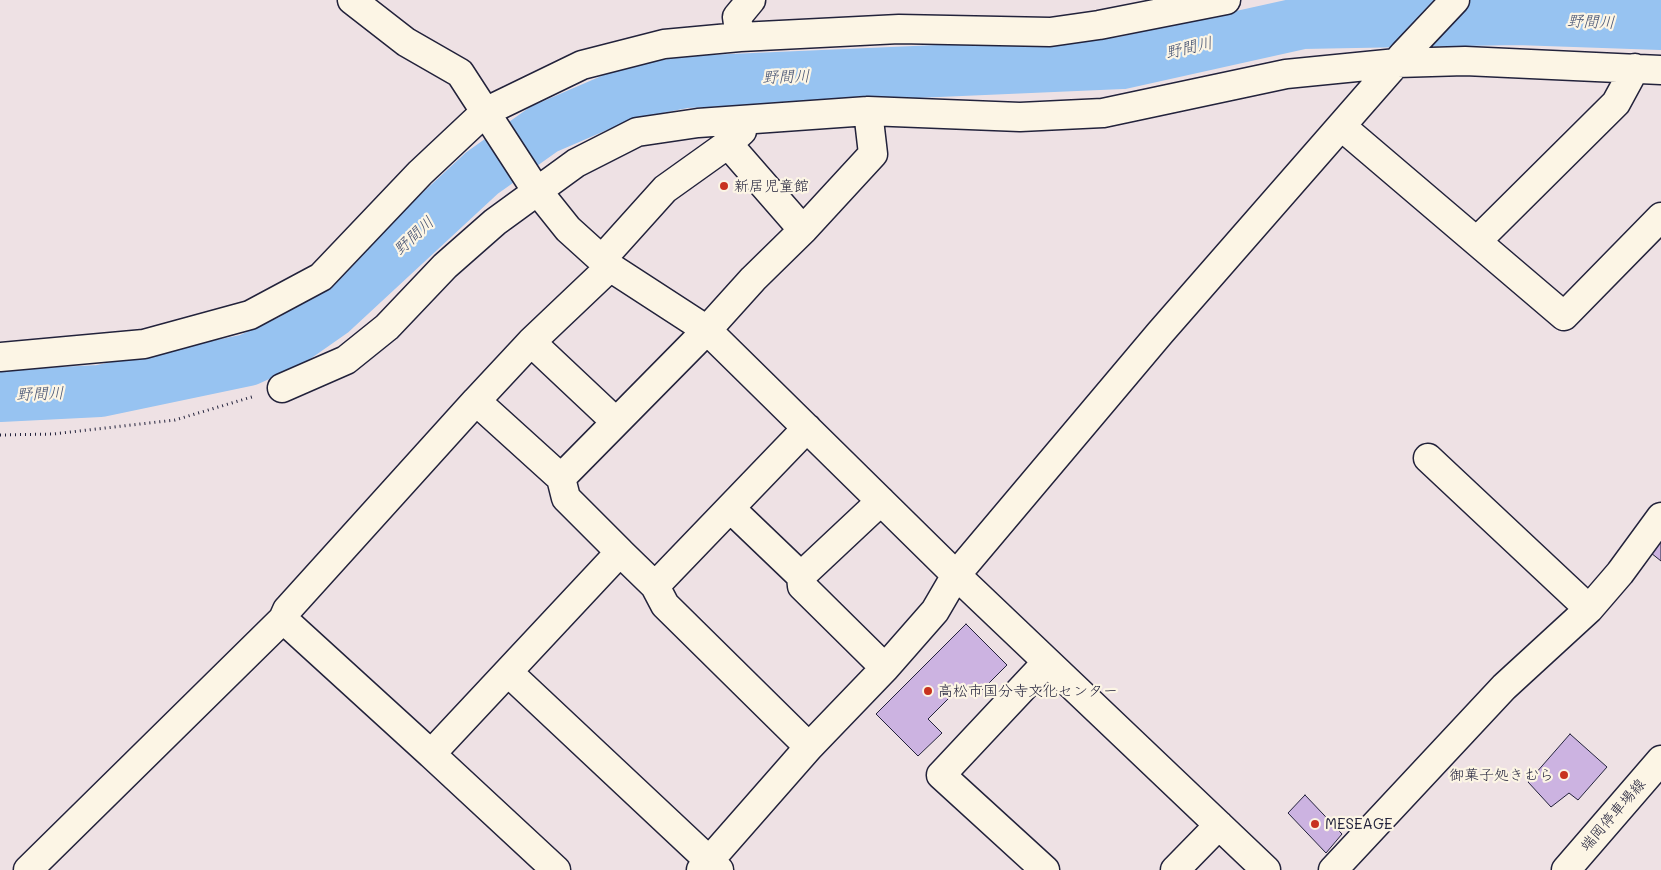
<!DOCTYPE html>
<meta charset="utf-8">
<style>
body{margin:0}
canvas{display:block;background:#eee1e4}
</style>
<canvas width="1661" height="870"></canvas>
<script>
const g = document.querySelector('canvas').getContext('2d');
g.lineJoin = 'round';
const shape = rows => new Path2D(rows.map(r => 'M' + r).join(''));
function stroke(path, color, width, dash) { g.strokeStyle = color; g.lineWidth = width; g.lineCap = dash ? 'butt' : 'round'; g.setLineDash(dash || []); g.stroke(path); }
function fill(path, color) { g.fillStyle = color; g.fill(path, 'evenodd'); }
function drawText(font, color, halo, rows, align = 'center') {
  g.font = font + ' Mali,"Klee One",sans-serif'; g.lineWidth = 4.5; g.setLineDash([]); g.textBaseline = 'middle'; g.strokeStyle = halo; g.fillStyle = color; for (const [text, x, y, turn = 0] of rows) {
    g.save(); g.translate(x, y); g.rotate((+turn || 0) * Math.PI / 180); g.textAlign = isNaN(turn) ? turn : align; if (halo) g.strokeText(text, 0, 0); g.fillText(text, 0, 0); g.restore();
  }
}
stroke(shape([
 [0,396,100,391,248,360,292,340,332,312,482,173,544,129,625,94,685,82,1122,63,1302,23,1517,19,1661,24]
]), '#97c3f1', 52);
const building = shape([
 [1661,538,1661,561,1651,553,1661,538],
 [966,624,1007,665,975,697,963,684,928,719,942,733,918,756,876,714,966,624],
 [1570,734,1607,767,1578,800,1569,793,1551,807,1528,782,1570,734],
 [1305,795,1342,834,1326,853,1288,813,1305,795]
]);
fill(building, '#ccb3e1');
stroke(building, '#22223b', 1);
const minor = shape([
 [352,0,406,42,460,73,532,184,568,229,610,267,707,330,956,575,1266,870],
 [740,37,737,17,751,0],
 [1341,126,1564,316,1661,217],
 [742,131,728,144,803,230],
 [1477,241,1616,103,1635,68],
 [602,259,665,189,728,144],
 [531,342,610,267],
 [0,357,144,344,250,315,321,277,420,173,485,112,582,65,664,44,740,37,899,29,1050,32,1099,25,1226,0],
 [282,388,346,360,387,327,445,266,495,222,576,163,637,132,698,123,868,111,1020,117,1103,113,1286,74,1397,63,1465,61,1661,70],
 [476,401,531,342,616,422],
 [1428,458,1589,609],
 [730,508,801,576,802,586,885,668],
 [620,552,655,586,807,428],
 [801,576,881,501],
 [655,586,665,605,809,747],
 [283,619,287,610,476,401,561,478],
 [509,673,719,870],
 [431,754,556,870],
 [28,870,283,619,431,754,620,552,566,498,561,478,707,330,753,279,803,230,873,154,868,111],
 [701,870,809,747,885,668,935,611,956,575,1160,333,1404,54,1455,0],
 [1045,870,941,775,1047,662],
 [1175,870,1219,825],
 [1333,870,1504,687,1589,609,1620,573,1661,517]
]);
const secondary = shape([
 [1566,870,1661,760]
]);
stroke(minor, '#22223b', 31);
stroke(secondary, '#22223b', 31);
stroke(shape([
 [0,435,53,434,175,420,255,396]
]), '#22223b', 3, [1, 4]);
stroke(minor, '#fcf5e5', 28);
stroke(secondary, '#fcf5e5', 28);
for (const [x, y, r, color] of [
 [724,186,5,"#c8321e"],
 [928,691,5,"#c8321e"],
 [1564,775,5,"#c8321e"],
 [1315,824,5,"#c8321e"]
]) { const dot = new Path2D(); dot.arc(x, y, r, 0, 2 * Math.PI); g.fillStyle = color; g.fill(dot); stroke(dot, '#fcf5e5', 2); }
drawText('15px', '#22223b', '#fcf5e5', [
 ["新居児童館",734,186],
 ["高松市国分寺文化センター",938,691],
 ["御菓子処きむら",1554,775,"right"],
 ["MESEAGE",1325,824]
], 'left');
drawText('15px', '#22223b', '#fcf5e5', [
 ["端岡停車場線",1613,815,-49]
]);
drawText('italic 16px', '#455272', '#fcf5e5', [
 ["野間川",1591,22,2],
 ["野間川",1189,48,-13],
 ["野間川",786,77,-2],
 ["野間川",414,236,-43],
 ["野間川",40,394,-2]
]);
</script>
